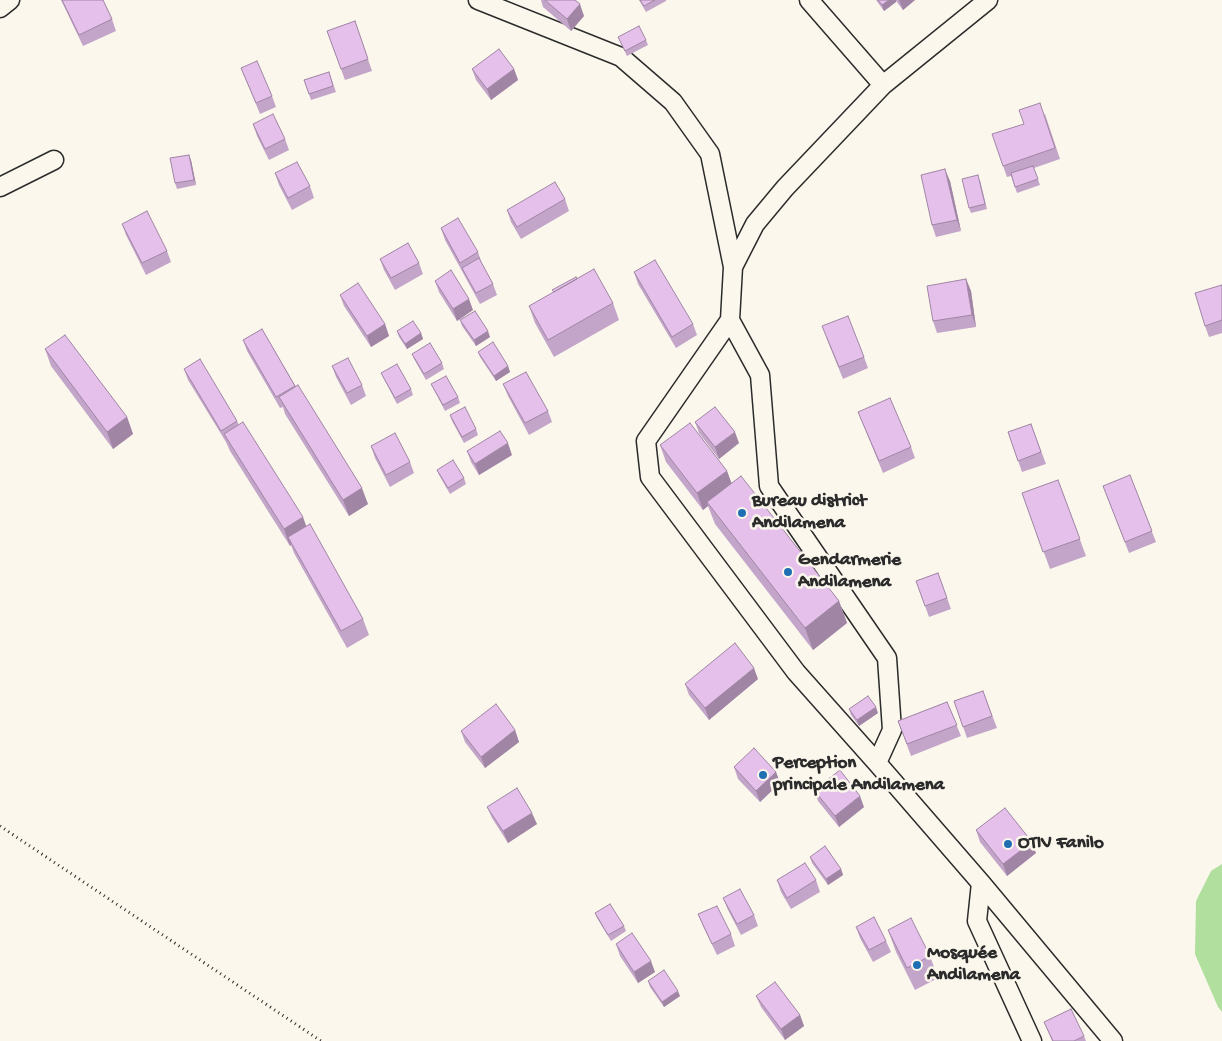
<!DOCTYPE html>
<meta charset="utf-8">
<style>
body{margin:0}
canvas{display:block;background:#fbf7ec}
</style>
<canvas width="1222" height="1041"></canvas>
<script>
const g = document.querySelector('canvas').getContext('2d');
g.lineJoin = 'round';
function fill(path, color) { g.fillStyle = color; g.fill(path, 'evenodd'); }
const shape = rows => new Path2D(rows.map(r => 'M' + r).join(''));
function stroke(path, color, width, dash) { g.strokeStyle = color; g.lineWidth = width; g.lineCap = dash ? 'butt' : 'round'; g.setLineDash(dash || []); g.stroke(path); }
function drawText(font, color, halo, rows, align = 'center') {
  g.font = font + ' "Gochi Hand",sans-serif'; g.lineWidth = 5; g.setLineDash([]); g.textBaseline = 'middle'; g.strokeStyle = halo; g.fillStyle = color; for (const [text, x, y, turn = 0] of rows) {
    g.save(); g.translate(x, y); g.rotate((+turn || 0) * Math.PI / 180); g.textAlign = isNaN(turn) ? turn : align; if (halo) g.strokeText(text, 0, 0); g.fillText(text, 0, 0); g.restore();
  }
}
fill(shape([
 [1222,864,1222,1012,1218,1007,1195,954,1196,901,1211,871]
]), '#b0df9e');
const minor = shape([
 [478,0,621,57,673,102,710,154,733,267],
 [809,0,883,85],
 [988,0,883,85,785,188,755,224,733,267,730,320,646,441,650,477,796,672,877,763,981,883,1113,1041],
 [0,8,10,0],
 [0,187,54,160],
 [730,320,760,375,769,486,887,658,892,730,877,763],
 [981,883,977,921,1032,1041]
]);
stroke(minor, '#2b2b2b', 21);
stroke(shape([
 [0,826,321,1041]
]), '#2b2b2b', 3, [1, 4]);
stroke(minor, '#fbf7ec', 18);
fill(shape([
 [61,0,103,0,112,19,116,31,83,46],
 [541,0,575,0,584,16,571,31,543,7],
 [639,0,666,0,666,1,646,12],
 [876,0,915,0,903,10,896,1,896,2,884,11],
 [355,21,372,71,345,80,327,31],
 [618,37,646,40,648,45,627,56],
 [241,68,272,96,276,107,260,114],
 [472,69,514,69,518,80,491,100,476,80],
 [329,72,336,92,311,100,304,80],
 [1045,114,1060,159,1034,168,1040,185,1017,193,1011,176,1007,177,1003,166],
 [253,124,285,139,289,150,269,160,257,136],
 [191,160,196,185,177,189,175,183],
 [275,173,310,186,314,198,292,210,279,185],
 [980,180,987,209,971,213,969,208],
 [950,181,961,231,936,237,932,225],
 [565,199,569,211,521,239,511,222,507,210],
 [122,224,167,251,171,262,146,275,126,235],
 [441,228,478,252,482,264,493,284,497,295,480,304,445,240],
 [380,259,419,263,423,274,395,290,384,270],
 [634,272,693,324,697,335,676,348,638,284],
 [577,279,613,303,619,320,554,357,535,323,529,306],
 [966,279,971,291,976,327,937,333,933,321],
 [435,281,473,310,457,321,439,292],
 [1222,285,1222,333,1209,337,1205,326],
 [340,295,385,324,389,336,371,347,344,306],
 [460,320,490,337,476,346,462,326],
 [262,329,296,387,368,504,349,516,285,414,283,407,280,408,247,351,243,340],
 [397,331,421,333,423,339,407,349,399,337],
 [826,337,864,357,868,368,843,379],
 [45,349,127,417,133,434,113,449,51,366],
 [478,352,508,366,510,372,496,381,480,357],
 [412,354,442,363,444,369,426,380,414,359],
 [332,366,362,385,366,396,351,405,336,377],
 [184,369,237,421,239,425,306,526,363,619,369,635,347,648,294,553,291,545,290,546,230,451,226,442,188,380],
 [381,373,411,389,413,395,397,404,384,379],
 [431,384,458,397,460,403,445,411,434,390],
 [503,384,548,411,552,422,529,435,508,396],
 [858,412,911,447,915,458,883,473],
 [450,415,476,429,478,435,464,443,452,421],
 [695,422,739,443,719,459,699,433],
 [1031,424,1046,464,1022,472,1008,432],
 [660,445,727,471,731,483,839,601,847,623,813,650,715,524,708,506,703,510,666,462],
 [371,446,410,462,414,473,390,487,375,458],
 [467,451,512,455,479,475,471,462],
 [437,470,464,478,466,484,450,494,439,475],
 [1130,475,1156,542,1129,553,1103,486],
 [1058,480,1086,556,1050,569,1022,493],
 [938,573,951,609,929,617,916,581],
 [758,679,709,720,689,695,685,684],
 [983,691,997,728,967,738,954,701],
 [947,702,961,736,911,756,898,721],
 [849,709,878,713,859,726,851,715],
 [515,730,519,742,485,768,465,742,461,731],
 [734,767,776,772,780,783,760,802,738,779],
 [814,790,864,807,839,827,818,801],
 [487,807,537,824,508,843,492,818],
 [976,830,1036,853,1007,876,980,842],
 [810,857,841,869,843,875,828,885,812,863],
 [777,880,816,880,820,892,791,909,781,892],
 [723,898,754,915,758,926,741,935,728,910],
 [595,913,624,926,626,931,611,941,597,918],
 [698,914,731,934,735,946,717,955,703,926],
 [856,927,886,941,891,952,873,962,860,938],
 [888,930,930,956,938,978,915,990,896,952],
 [616,944,655,972,638,983,620,956],
 [648,981,680,996,664,1007,650,987],
 [756,996,800,1015,804,1026,785,1040,761,1007],
 [1044,1022,1084,1036,1086,1041,1052,1041]
]), '#c4a5ca');
fill(shape([
 [889,0,896,0,896,2,884,11,882,5],
 [899,0,915,0,903,10],
 [580,4,584,16,571,31,567,19],
 [514,69,518,80,491,100,487,89],
 [189,155,191,160,196,185,194,180],
 [945,169,950,181,961,231,957,220],
 [966,279,971,291,976,327,972,315],
 [469,299,473,310,457,321,453,309],
 [385,324,389,336,371,347,367,336],
 [488,331,490,337,476,346,474,340],
 [421,333,423,339,407,349,405,344],
 [508,366,510,372,496,381,494,376],
 [127,417,133,434,113,449,107,432],
 [735,432,739,443,719,459,715,447],
 [508,443,512,455,479,475,475,464],
 [727,471,733,487,707,502,708,506,703,510,697,493],
 [362,488,368,504,349,516,343,500],
 [303,517,309,534,288,537,291,545,290,546,284,529],
 [839,601,847,623,813,650,805,628],
 [754,668,758,679,709,720,705,708],
 [876,707,878,713,859,726,857,720],
 [515,730,519,742,485,768,481,757],
 [776,772,780,783,760,802,756,791],
 [860,796,864,807,839,827,835,816],
 [532,813,537,824,508,843,503,831],
 [1032,842,1036,853,1007,876,1003,864],
 [841,869,843,875,828,885,826,879],
 [651,961,655,972,638,983,634,972],
 [678,991,680,996,664,1007,662,1002],
 [800,1015,804,1026,785,1040,781,1029]
]), '#a086a4');
const building = shape([
 [62,0,103,0,112,19,79,35,62,0],
 [545,0,575,0,580,4,567,19,545,0],
 [640,0,655,0,644,6,640,0],
 [878,0,889,0,882,5,878,0],
 [355,21,368,59,341,69,327,31,355,21],
 [639,26,646,40,625,51,618,37,639,26],
 [499,49,514,69,487,89,472,69,499,49],
 [257,61,272,96,256,103,241,68,257,61],
 [329,72,333,86,309,94,304,80,329,72],
 [1040,103,1055,148,1003,166,992,134,1024,124,1019,110,1040,103],
 [273,114,285,139,265,149,253,124,273,114],
 [189,155,194,180,175,183,170,158,189,155],
 [297,162,310,186,288,198,275,173,297,162],
 [1033,166,1038,179,1015,187,1011,173,1033,166],
 [945,169,957,220,932,225,921,175,945,169],
 [978,175,985,204,969,208,962,179,978,175],
 [555,182,565,199,517,227,507,210,555,182],
 [147,211,167,251,142,263,122,224,147,211],
 [458,218,478,252,460,263,441,228,458,218],
 [408,243,419,263,391,278,380,259,408,243],
 [479,258,493,284,476,293,462,268,479,258],
 [655,260,693,324,672,337,634,272,655,260],
 [594,269,613,303,548,340,529,306,594,269],
 [451,270,469,299,453,309,435,281,451,270],
 [576,277,577,279,554,292,552,290,576,277],
 [966,279,972,315,933,321,927,286,966,279],
 [358,283,385,324,367,336,340,295,358,283],
 [1222,285,1222,320,1205,326,1195,293,1222,285],
 [475,311,488,331,474,340,460,320,475,311],
 [848,316,864,357,839,367,822,326,848,316],
 [413,321,421,333,405,344,397,331,413,321],
 [262,329,295,386,276,397,243,340,262,329],
 [65,335,127,417,107,432,45,349,65,335],
 [493,342,508,366,494,376,478,352,493,342],
 [430,343,442,363,424,374,412,354,430,343],
 [348,358,362,385,347,393,332,366,348,358],
 [200,359,237,421,221,431,184,369,200,359],
 [397,364,411,389,395,398,381,373,397,364],
 [526,372,548,411,525,423,503,384,526,372],
 [446,376,458,397,443,405,431,384,446,376],
 [298,385,362,488,343,500,279,397,298,385],
 [890,398,911,447,879,461,858,412,890,398],
 [465,407,476,429,462,437,450,415,465,407],
 [715,407,735,432,715,447,695,422,715,407],
 [243,422,303,517,284,529,224,434,243,422],
 [690,423,727,471,697,493,660,445,690,423],
 [1031,424,1041,452,1018,461,1008,432,1031,424],
 [500,431,508,443,475,464,467,451,500,431],
 [395,433,410,462,386,475,371,446,395,433],
 [453,460,464,478,448,488,437,470,453,460],
 [1130,475,1152,531,1125,542,1103,486,1130,475],
 [741,476,839,601,805,628,707,502,741,476],
 [1058,480,1080,539,1043,552,1022,493,1058,480],
 [310,524,363,619,341,631,288,537,310,524],
 [938,573,947,598,925,606,916,581,938,573],
 [735,643,754,668,705,708,685,684,735,643],
 [983,691,992,716,963,727,954,701,983,691],
 [868,696,876,707,857,720,849,709,868,696],
 [947,702,957,725,907,744,898,721,947,702],
 [496,704,515,730,481,757,461,731,496,704],
 [754,748,776,772,756,791,734,767,754,748],
 [840,770,860,796,835,816,814,790,840,770],
 [517,788,532,813,503,831,487,807,517,788],
 [1005,808,1032,842,1003,864,976,830,1005,808],
 [825,846,841,869,826,879,810,857,825,846],
 [805,863,816,880,787,898,777,880,805,863],
 [740,889,754,915,737,924,723,898,740,889],
 [610,904,624,926,608,935,595,913,610,904],
 [717,906,731,934,712,944,698,914,717,906],
 [874,917,886,941,869,950,856,927,874,917],
 [911,918,930,956,907,968,888,930,911,918],
 [632,933,651,961,634,972,616,944,632,933],
 [664,970,678,991,662,1002,648,981,664,970],
 [775,982,800,1015,781,1029,756,996,775,982],
 [1071,1009,1084,1036,1074,1041,1053,1041,1044,1022,1071,1009]
]);
fill(building, '#e4c0eb');
stroke(building, '#a086a4', 1);
for (const [x, y, r, color] of [
 [742,513,5,"#1f6fb2"],
 [788,572,5,"#1f6fb2"],
 [763,775,5,"#1f6fb2"],
 [1008,844,5,"#1f6fb2"],
 [917,965,5,"#1f6fb2"]
]) { const dot = new Path2D(); dot.arc(x, y, r, 0, 2 * Math.PI); g.fillStyle = color; g.fill(dot); stroke(dot, '#fbf7ec', 2); }
drawText('bold 19px', '#2b2b2b', '#fbf7ec', [
 ["Bureau district",752,502],
 ["Andilamena",752,524],
 ["Gendarmerie",798,561],
 ["Andilamena",798,583],
 ["Perception",773,764],
 ["principale Andilamena",773,786],
 ["OTIV Fanilo",1018,844],
 ["Mosquée",927,954],
 ["Andilamena",927,976]
], 'left');
</script>
